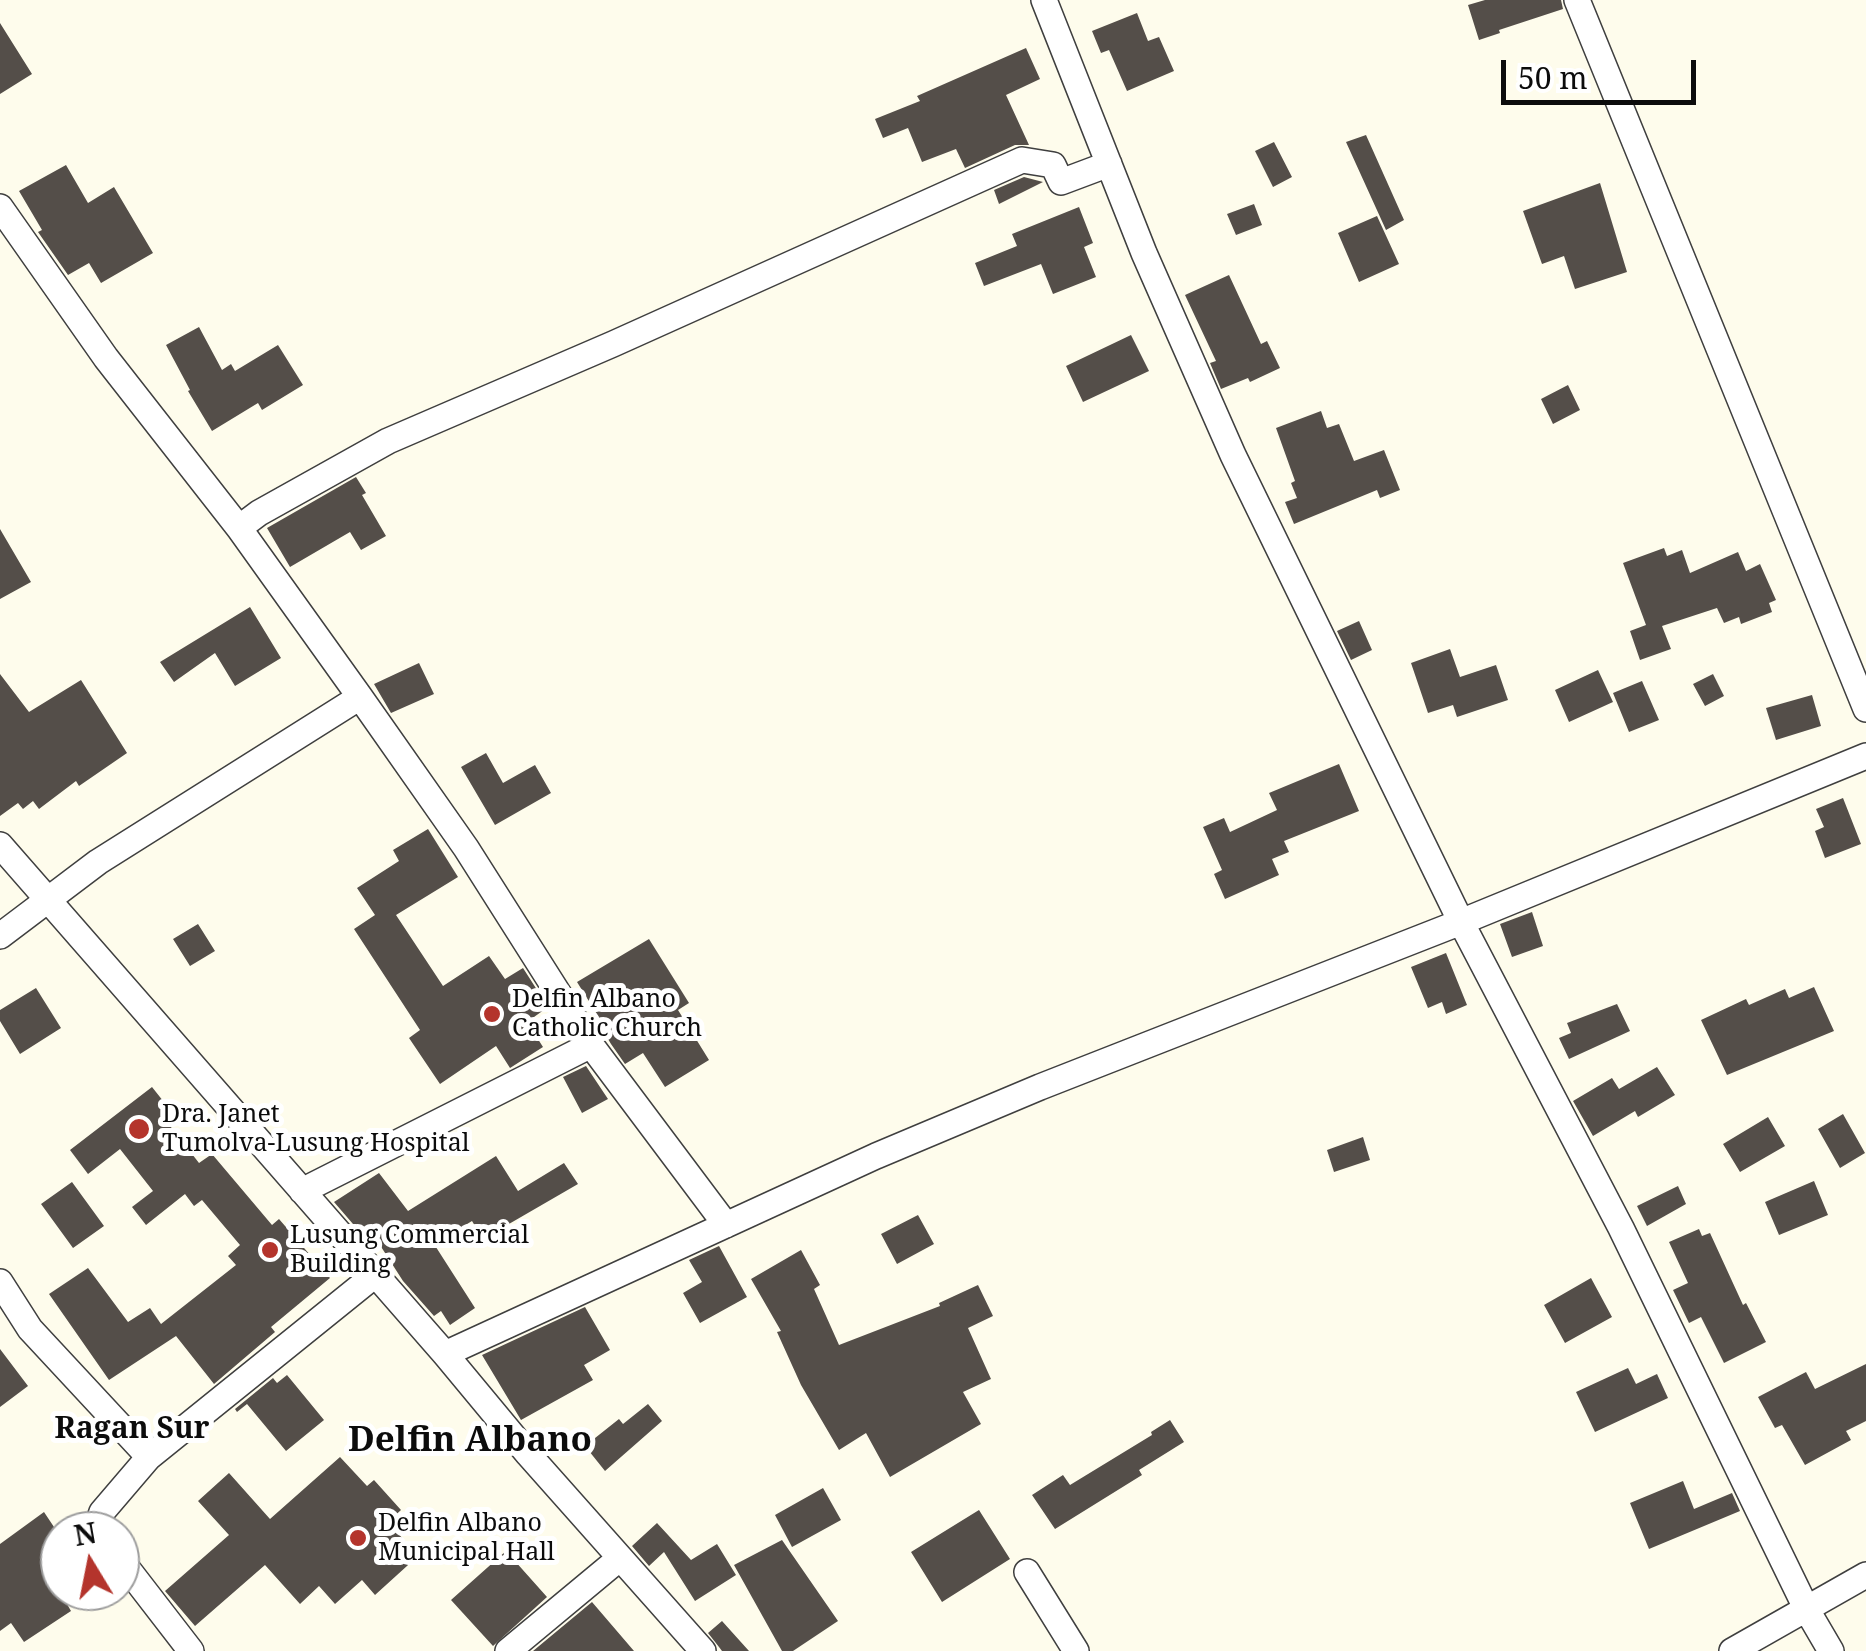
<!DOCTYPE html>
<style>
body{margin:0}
#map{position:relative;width:1866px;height:1651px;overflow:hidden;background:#fefcec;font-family:"Noto Serif",serif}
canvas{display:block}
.north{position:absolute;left:40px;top:1511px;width:100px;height:100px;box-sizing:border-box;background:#fff;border:2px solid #9e9e9e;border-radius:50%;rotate:350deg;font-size:28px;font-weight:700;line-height:40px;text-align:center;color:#0c0c0c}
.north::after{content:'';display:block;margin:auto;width:35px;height:45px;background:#b4342c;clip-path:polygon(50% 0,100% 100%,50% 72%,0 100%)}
.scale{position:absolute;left:1501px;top:60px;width:195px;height:45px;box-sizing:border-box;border:5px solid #0c0c0c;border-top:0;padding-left:12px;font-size:30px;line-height:35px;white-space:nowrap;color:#0c0c0c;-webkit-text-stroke:8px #fff;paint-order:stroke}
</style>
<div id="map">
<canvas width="1866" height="1651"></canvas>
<div class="north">N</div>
<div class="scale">50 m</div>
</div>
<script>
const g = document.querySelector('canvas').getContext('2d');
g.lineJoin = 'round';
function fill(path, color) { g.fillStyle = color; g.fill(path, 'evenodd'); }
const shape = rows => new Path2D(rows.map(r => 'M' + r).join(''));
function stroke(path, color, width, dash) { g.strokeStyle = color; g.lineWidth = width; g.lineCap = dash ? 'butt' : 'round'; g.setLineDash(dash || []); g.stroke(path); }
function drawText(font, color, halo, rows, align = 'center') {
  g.font = font + ' "Noto Serif",serif'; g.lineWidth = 10; g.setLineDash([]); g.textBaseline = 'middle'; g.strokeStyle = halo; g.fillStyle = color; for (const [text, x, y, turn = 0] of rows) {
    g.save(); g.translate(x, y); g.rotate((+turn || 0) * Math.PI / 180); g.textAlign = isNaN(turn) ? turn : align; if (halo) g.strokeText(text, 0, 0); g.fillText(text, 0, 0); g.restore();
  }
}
fill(shape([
 [1485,0,1561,0,1563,9,1499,30,1500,33,1479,40,1468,5],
 [1137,13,1148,41,1159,37,1174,71,1127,91,1109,50,1101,53,1092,31],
 [0,23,32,74,0,94],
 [1026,48,1040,79,1006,95,1029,145,1015,145,965,168,956,149,922,162,908,128,883,138,875,119,920,101,917,96],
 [1366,135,1404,220,1386,230,1346,142],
 [1274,142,1292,177,1273,187,1255,151],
 [66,165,88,203,114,187,153,253,101,283,89,263,68,275,38,232,42,230,19,191],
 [1024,177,1043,182,999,204,994,190],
 [1600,183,1627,272,1575,289,1564,256,1542,264,1523,211],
 [1254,204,1262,225,1236,235,1227,214],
 [1079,207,1093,243,1084,247,1096,277,1053,294,1041,264,984,286,975,263,1017,246,1012,234],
 [1377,216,1399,264,1359,282,1338,233],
 [1229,275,1261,344,1267,341,1280,368,1250,382,1248,378,1221,389,1210,363,1216,361,1185,295],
 [199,327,222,370,231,364,235,371,278,345,303,385,262,410,258,403,212,431,188,391,190,390,166,345],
 [1131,335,1149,371,1083,402,1066,366],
 [1568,385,1580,410,1553,424,1541,399],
 [1321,411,1327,428,1339,424,1354,461,1384,450,1400,490,1380,498,1377,490,1294,524,1285,502,1297,498,1291,483,1295,481,1276,428],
 [356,477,366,493,362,495,386,536,361,550,350,532,290,567,267,528],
 [0,529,31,582,0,599],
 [1664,548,1667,556,1682,550,1690,573,1738,552,1746,571,1760,564,1776,600,1769,603,1772,612,1741,624,1739,617,1724,623,1717,608,1662,626,1671,649,1640,660,1630,631,1646,625,1623,563],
 [250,607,281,658,235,686,215,653,174,682,160,662],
 [1359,621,1372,650,1351,660,1337,631],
 [1450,649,1460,677,1496,665,1508,700,1457,717,1453,705,1428,713,1411,663],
 [419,663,434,694,391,713,374,684],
 [1598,670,1613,702,1569,722,1555,690],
 [0,674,29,712,81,680,127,753,79,786,76,781,39,809,33,801,23,809,18,803,0,816],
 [1713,674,1724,696,1705,706,1693,684],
 [1642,681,1659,720,1629,732,1613,693],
 [1812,695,1821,726,1776,740,1766,708],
 [486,753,503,783,535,765,551,793,495,825,461,767],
 [1339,764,1359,811,1284,841,1289,852,1272,859,1279,875,1225,899,1214,874,1222,870,1203,827,1224,818,1230,832,1277,810,1269,793],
 [1843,798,1861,844,1825,858,1815,831,1824,827,1816,809],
 [428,829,458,877,396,915,443,986,489,956,505,979,523,968,548,1007,527,1022,543,1047,510,1068,496,1046,440,1084,409,1038,420,1030,354,929,375,915,357,888,399,861,393,850],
 [1532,912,1543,946,1512,957,1500,924],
 [198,924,215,951,190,966,173,939],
 [649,939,689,1003,678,1010,709,1060,665,1087,643,1053,625,1064,611,1044,602,1029,605,1027,577,982],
 [1446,953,1467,1005,1446,1014,1442,1002,1428,1008,1411,967],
 [1814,987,1834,1031,1727,1075,1701,1020,1746,999,1749,1005,1785,989,1789,998],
 [36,988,61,1028,20,1054,0,1021,0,1010],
 [1617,1004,1630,1031,1569,1059,1559,1038,1571,1033,1567,1023],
 [586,1066,608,1099,582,1113,563,1077],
 [1657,1067,1675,1095,1638,1117,1635,1111,1593,1136,1573,1101,1612,1078,1619,1089],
 [152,1087,175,1116,167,1122,199,1163,212,1154,272,1225,279,1219,330,1278,271,1327,275,1332,214,1384,176,1336,109,1380,49,1294,88,1268,128,1322,150,1308,161,1324,236,1265,228,1256,240,1245,202,1200,194,1206,185,1194,146,1225,132,1207,153,1191,120,1149,88,1174,70,1150],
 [1843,1114,1865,1153,1840,1168,1818,1129],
 [1768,1117,1785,1146,1740,1172,1723,1144],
 [1363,1137,1370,1160,1334,1172,1327,1150],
 [496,1156,518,1191,564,1163,578,1184,483,1239,472,1221,434,1244,475,1308,450,1325,441,1311,434,1316,403,1281,378,1242,372,1246,334,1202,379,1173,408,1211],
 [1814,1181,1828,1215,1779,1235,1765,1202],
 [72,1182,104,1226,73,1248,41,1204],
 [1678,1186,1686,1204,1647,1226,1637,1206],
 [918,1215,934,1244,897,1264,881,1234],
 [1699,1229,1702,1236,1710,1233,1743,1305,1746,1303,1766,1342,1724,1363,1701,1317,1689,1323,1673,1290,1688,1283,1669,1242],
 [719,1246,747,1297,700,1323,683,1293,702,1282,689,1260],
 [801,1250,820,1285,814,1289,839,1345,940,1306,939,1303,978,1285,993,1316,968,1328,991,1379,963,1392,981,1424,890,1477,866,1433,839,1450,801,1385,777,1332,781,1331,751,1279],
 [1591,1278,1612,1317,1565,1343,1544,1305],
 [585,1307,610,1350,584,1365,593,1380,521,1420,482,1355],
 [0,1349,28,1386,0,1407],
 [1866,1364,1866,1421,1846,1431,1851,1440,1805,1465,1782,1425,1775,1428,1758,1397,1806,1372,1815,1389],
 [1628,1368,1636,1384,1657,1374,1668,1398,1595,1432,1576,1392],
 [287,1375,324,1420,286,1451,247,1404,237,1412,235,1409,273,1378,277,1383],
 [648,1404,662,1421,605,1471,585,1446,619,1419,623,1424],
 [1170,1420,1184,1442,1139,1470,1142,1475,1055,1529,1032,1495,1063,1475,1070,1485,1152,1435,1151,1432],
 [340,1457,367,1486,374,1480,401,1510,388,1522,418,1556,375,1595,362,1580,335,1604,319,1586,300,1604,265,1565,195,1626,165,1591,229,1535,198,1501,229,1473,270,1519],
 [1683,1481,1694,1509,1732,1493,1740,1511,1649,1549,1630,1503],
 [823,1488,841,1520,792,1547,775,1515],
 [979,1510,1010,1559,942,1602,911,1552],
 [44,1512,60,1536,60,1591,85,1591,67,1604,71,1611,24,1642,11,1623,0,1631,0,1544],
 [657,1523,691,1560,717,1544,736,1575,695,1601,664,1552,649,1566,632,1546],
 [782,1540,838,1621,793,1651,782,1651,734,1565],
 [506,1551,547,1597,493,1646,451,1600],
 [592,1602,634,1651,533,1651],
 [722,1621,749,1651,722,1651,719,1647,708,1633]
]), '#544e49');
const minor = shape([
 [1044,0,1144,253,1233,455,1461,922,1621,1228,1807,1610,1831,1651],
 [1577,0,1866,709],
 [0,207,106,358,239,528,360,697,466,848,591,1045,726,1225],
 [239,528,259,513,388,441,613,344,1022,160,1053,165,1061,182,1109,164],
 [0,845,445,1354,528,1454,703,1651],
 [0,936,98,862,360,697],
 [302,1191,591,1045],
 [0,1282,30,1329,149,1457],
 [445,1354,876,1156,1040,1087,1461,922,1866,756],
 [102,1531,99,1521,102,1512,149,1457,376,1274],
 [120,1559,191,1651],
 [1027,1572,1076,1651],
 [508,1651,620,1558],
 [1732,1651,1866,1575]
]);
stroke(minor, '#3f3f3f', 28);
stroke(minor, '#fff', 25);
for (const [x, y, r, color] of [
 [492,1014,10,"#b4342c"],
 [139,1129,12,"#b4342c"],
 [270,1250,10,"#b4342c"],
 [358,1538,10,"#b4342c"]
]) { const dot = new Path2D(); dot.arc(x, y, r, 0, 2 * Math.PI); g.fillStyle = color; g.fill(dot); stroke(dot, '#fff', 4); }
drawText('25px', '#0c0c0c', '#fff', [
 ["Delfin Albano",512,1000],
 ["Catholic Church",512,1029],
 ["Dra. Janet",162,1115],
 ["Tumolva-Lusung Hospital",162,1144],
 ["Lusung Commercial",290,1236],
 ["Building",290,1265],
 ["Delfin Albano",378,1524],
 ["Municipal Hall",378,1553]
], 'left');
drawText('bold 30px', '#0c0c0c', '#fff', [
 ["Ragan Sur",132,1429]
]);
drawText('bold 35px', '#0c0c0c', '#fff', [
 ["Delfin Albano",470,1441]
]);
</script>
